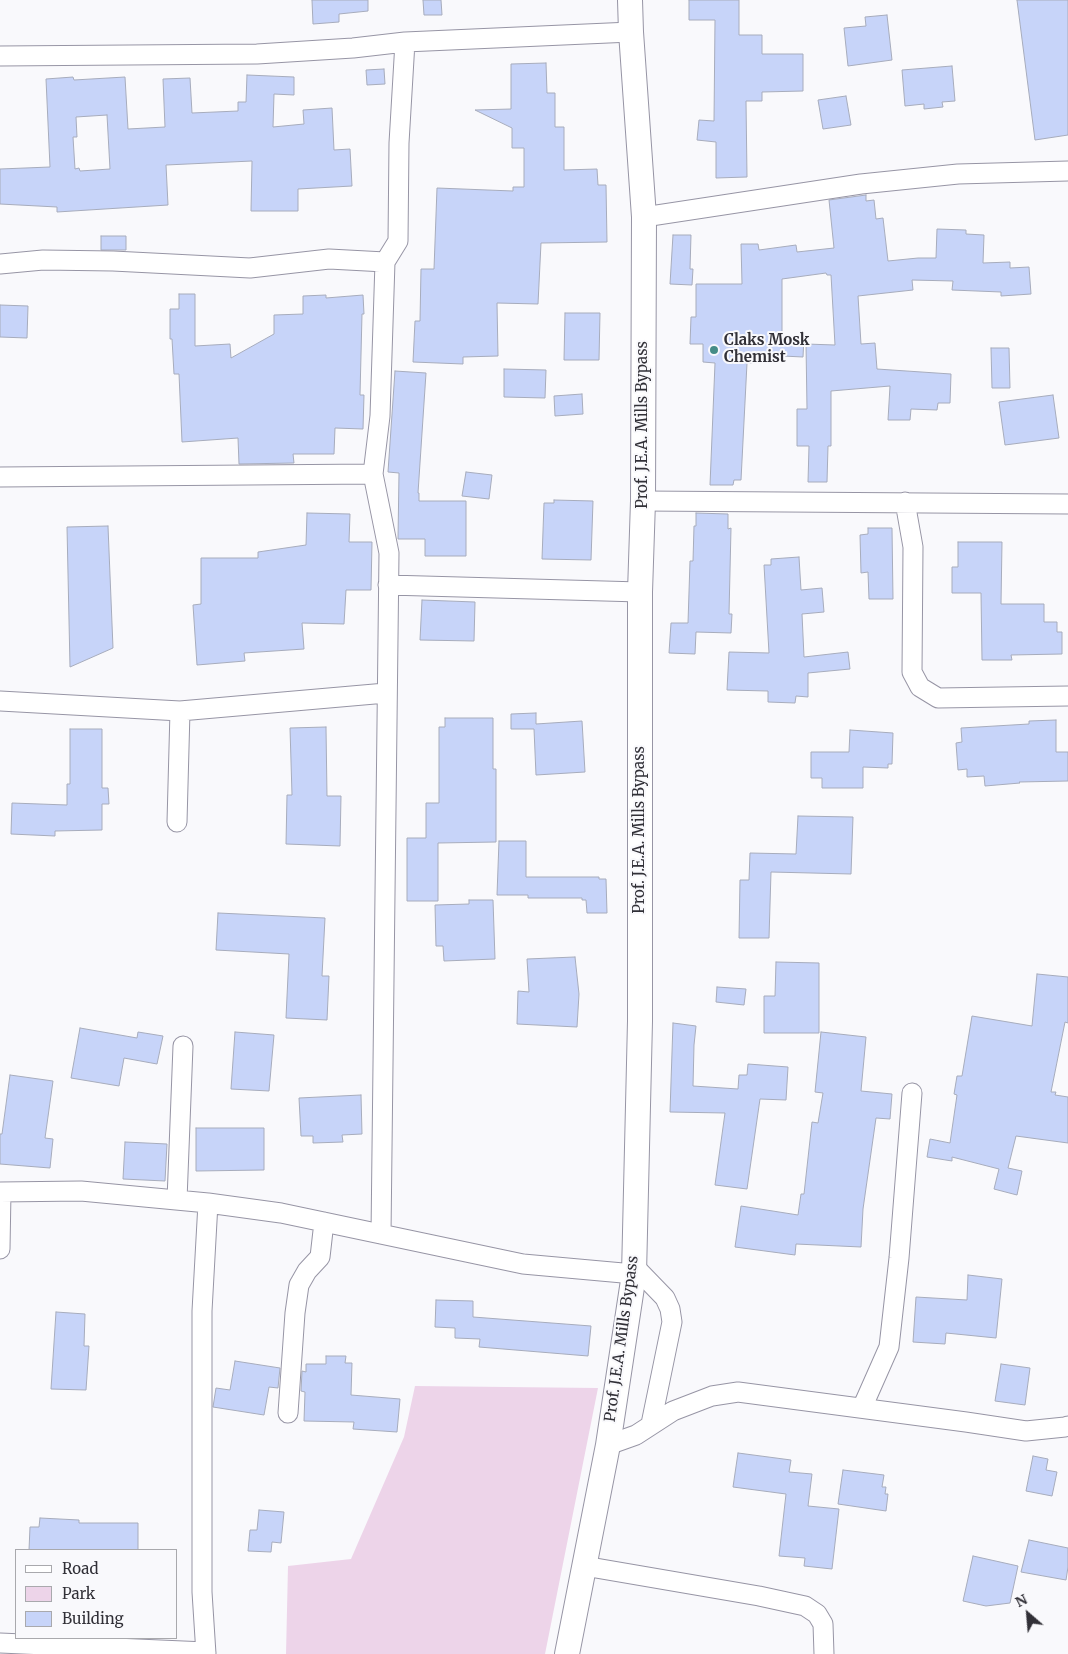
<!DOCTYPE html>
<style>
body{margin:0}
#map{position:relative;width:1068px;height:1654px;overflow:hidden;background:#f9f9fc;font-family:Merriweather,serif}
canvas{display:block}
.legend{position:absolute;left:15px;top:1549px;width:162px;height:90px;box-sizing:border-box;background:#f9f9fc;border:1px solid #a9a9ad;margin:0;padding:6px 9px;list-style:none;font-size:15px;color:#313037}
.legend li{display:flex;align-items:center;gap:10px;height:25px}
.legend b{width:25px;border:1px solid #a9a9ad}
.north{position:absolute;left:1003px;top:1589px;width:50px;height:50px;-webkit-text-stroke:4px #f9f9fc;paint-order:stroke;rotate:333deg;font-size:14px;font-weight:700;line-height:20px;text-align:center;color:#313037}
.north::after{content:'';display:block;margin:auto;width:18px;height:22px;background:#313037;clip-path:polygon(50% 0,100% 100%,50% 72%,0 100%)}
</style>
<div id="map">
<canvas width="1068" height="1654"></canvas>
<ul class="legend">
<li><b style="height:6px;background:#fff"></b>Road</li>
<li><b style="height:14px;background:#edd4e9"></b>Park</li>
<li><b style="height:14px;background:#c7d4f9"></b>Building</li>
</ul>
<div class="north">N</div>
</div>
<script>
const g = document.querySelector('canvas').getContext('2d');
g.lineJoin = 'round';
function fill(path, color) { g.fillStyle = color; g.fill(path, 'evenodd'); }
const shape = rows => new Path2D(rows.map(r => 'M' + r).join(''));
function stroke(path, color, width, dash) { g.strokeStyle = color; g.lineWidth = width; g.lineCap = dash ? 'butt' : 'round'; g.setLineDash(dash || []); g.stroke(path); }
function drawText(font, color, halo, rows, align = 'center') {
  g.font = font + ' Merriweather,serif'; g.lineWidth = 4; g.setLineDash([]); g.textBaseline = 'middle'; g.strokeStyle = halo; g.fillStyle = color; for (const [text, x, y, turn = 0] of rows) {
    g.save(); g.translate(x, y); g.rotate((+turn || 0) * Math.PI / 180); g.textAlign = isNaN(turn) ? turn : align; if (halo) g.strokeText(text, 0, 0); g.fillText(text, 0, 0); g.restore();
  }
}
fill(shape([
 [415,1386,598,1388,545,1654,286,1654,288,1566,351,1559,404,1437]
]), '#edd4e9');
const building = shape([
 [312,0,368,0,368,11,339,14,339,22,313,24,312,0],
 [423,0,441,0,442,15,424,15,423,0],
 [689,0,739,0,739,35,762,35,762,54,803,54,803,91,762,92,762,101,746,101,747,177,716,178,716,142,697,140,699,120,714,121,715,20,689,20,689,0],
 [1017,0,1068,0,1068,135,1035,140,1017,0],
 [887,15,892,60,848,66,844,28,866,26,865,17,887,15],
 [546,63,547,93,555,93,555,127,564,127,564,170,597,169,598,185,606,185,607,242,541,243,538,304,497,303,498,356,463,357,463,364,413,362,415,321,420,321,421,269,434,269,437,188,513,191,513,187,524,187,524,148,512,148,512,128,475,110,511,109,511,64,546,63],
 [952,66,955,101,942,102,943,107,924,109,924,104,905,106,902,70,952,66],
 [384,69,385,84,367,85,366,70,384,69],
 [247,75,294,77,294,95,274,94,273,127,304,124,303,110,332,108,334,150,350,149,352,186,298,189,298,211,251,211,252,161,166,165,168,205,57,212,57,207,0,204,0,169,50,167,46,79,73,77,74,80,125,77,128,129,165,127,163,79,190,78,192,113,238,111,238,102,246,102,247,75],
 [107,115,110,169,80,171,79,168,75,169,73,137,77,137,76,117,107,115],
 [846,96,851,125,823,129,818,100,846,96],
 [866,195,866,201,874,200,876,219,883,218,888,261,918,258,936,258,937,229,966,230,966,234,984,235,983,263,1010,262,1010,268,1029,267,1031,294,1001,296,1001,292,952,290,953,281,912,280,913,290,858,296,861,344,875,343,877,369,951,374,950,403,938,403,937,410,911,409,910,420,888,420,890,386,831,391,831,446,828,446,827,482,808,482,809,446,797,446,797,409,807,409,806,344,835,345,831,275,827,275,826,273,782,279,782,336,804,337,803,357,762,355,762,363,747,363,741,480,734,480,733,485,710,485,715,363,703,362,703,344,690,344,691,317,696,317,696,284,742,284,741,244,758,244,759,250,796,245,797,252,834,248,829,200,866,195],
 [673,235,691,235,690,269,693,269,692,285,670,284,673,235],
 [101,236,126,236,126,250,101,250,101,236],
 [179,294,195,294,195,346,230,344,231,358,274,334,274,315,303,314,303,296,326,295,326,298,363,295,364,314,362,314,360,395,364,395,363,429,335,428,334,454,293,454,294,463,239,464,238,438,182,442,179,374,174,374,172,339,170,339,170,309,179,309,179,294],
 [0,305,28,306,27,338,0,337,0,305],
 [565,313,600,313,599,360,564,360,565,313],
 [991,348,1009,348,1010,388,992,388,991,348],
 [504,369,546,370,545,398,504,397,504,369],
 [395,371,426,373,418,493,419,493,419,501,466,501,466,556,425,556,425,539,398,539,399,473,388,472,395,371],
 [582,394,583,414,555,416,554,396,582,394],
 [1053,395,1059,438,1005,445,999,402,1053,395],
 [466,472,492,475,489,499,462,496,466,472],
 [554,500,593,501,591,560,542,559,544,503,554,503,554,500],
 [307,513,350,514,349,542,372,542,371,590,346,590,344,624,302,623,304,649,244,653,245,661,197,665,193,605,201,604,201,558,258,558,258,552,306,545,307,513],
 [696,513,728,514,728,529,731,528,729,614,732,614,731,633,696,632,695,654,669,653,671,623,688,623,690,561,693,561,694,526,696,526,696,513],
 [108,526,113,648,70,667,67,527,108,526],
 [868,528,892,528,893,599,869,599,868,572,861,573,860,535,868,534,868,528],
 [958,542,1002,542,1001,604,1044,604,1044,622,1057,622,1057,632,1062,632,1062,654,1011,655,1012,660,982,660,981,593,952,593,952,567,958,567,958,542],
 [799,557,801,590,822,588,824,612,802,614,804,657,848,652,850,669,808,673,808,697,796,696,795,703,768,702,768,691,727,690,729,652,769,653,764,565,771,565,771,559,799,557],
 [422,600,475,602,474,641,420,640,422,600],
 [536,713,536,724,582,721,585,772,536,775,534,729,511,729,511,714,536,713],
 [445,718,493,718,493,769,496,769,496,842,438,843,438,901,407,901,407,838,426,838,426,803,439,803,439,727,445,727,445,718],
 [1056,720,1056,752,1068,752,1068,781,1019,782,1020,783,985,786,984,776,967,777,967,769,958,770,956,743,962,742,961,728,1029,724,1029,721,1056,720],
 [326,727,327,796,341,796,340,846,286,844,287,795,292,795,290,728,326,727],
 [70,729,102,729,102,788,108,788,109,804,102,804,102,830,55,831,55,836,11,834,12,803,67,805,67,784,70,784,70,729],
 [850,730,893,733,892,764,888,764,888,768,863,767,863,788,822,788,822,778,811,778,811,752,849,752,850,730],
 [798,816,853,817,851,874,771,872,769,938,739,938,740,880,749,880,750,853,796,854,798,816],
 [499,841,526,841,526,877,599,877,599,879,606,879,607,913,587,913,586,900,582,900,582,898,528,898,528,895,497,895,499,841],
 [469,900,493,900,495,959,444,961,443,946,436,946,435,905,469,904,469,900],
 [218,913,325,918,322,976,329,976,327,1020,286,1018,289,954,216,950,218,913],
 [575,957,579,994,577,1027,517,1024,518,991,529,992,527,959,575,957],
 [776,962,819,963,819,1033,764,1033,764,996,775,996,776,962],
 [1037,974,1068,977,1068,1023,1065,1022,1051,1092,1056,1092,1055,1095,1068,1097,1068,1143,1016,1136,1008,1168,1022,1171,1017,1195,994,1189,999,1169,952,1157,952,1161,927,1157,930,1139,950,1143,957,1095,954,1094,957,1076,962,1076,972,1016,1032,1026,1037,974],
 [717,987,746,989,744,1005,716,1002,717,987],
 [673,1023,696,1026,694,1045,693,1086,738,1089,739,1075,747,1075,748,1064,788,1067,786,1100,760,1099,747,1189,715,1185,725,1113,670,1112,673,1023],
 [80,1028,137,1038,138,1032,163,1036,157,1064,124,1058,119,1086,71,1078,80,1028],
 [235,1032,274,1035,269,1091,231,1089,235,1032],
 [821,1032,866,1037,861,1091,892,1094,890,1119,876,1118,863,1209,861,1247,796,1244,795,1255,735,1247,741,1206,798,1215,801,1194,804,1194,812,1122,818,1123,823,1093,815,1092,821,1032],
 [10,1075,53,1081,45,1138,53,1139,50,1168,0,1164,0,1134,2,1134,10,1075],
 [361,1095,362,1134,342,1135,343,1142,313,1143,313,1136,301,1136,299,1098,361,1095],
 [196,1128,264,1128,264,1170,196,1171,196,1128],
 [125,1142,167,1144,165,1181,123,1179,125,1142],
 [968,1275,1002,1279,996,1338,946,1333,945,1344,913,1342,916,1297,967,1300,968,1275],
 [436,1300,473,1301,473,1317,591,1326,588,1356,479,1347,480,1339,455,1338,455,1328,435,1327,436,1300],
 [56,1312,85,1314,84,1346,89,1346,86,1390,51,1389,56,1312],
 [326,1356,346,1356,345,1363,352,1363,351,1395,400,1399,397,1432,353,1429,354,1422,304,1421,305,1392,301,1391,302,1371,306,1372,306,1364,326,1364,326,1356],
 [235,1361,280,1368,278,1388,269,1387,264,1415,213,1407,216,1388,230,1390,235,1361],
 [1001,1364,1030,1368,1025,1405,995,1401,1001,1364],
 [738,1453,791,1460,789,1472,812,1474,808,1506,839,1509,832,1569,804,1566,805,1558,779,1556,786,1494,733,1487,738,1453],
 [1033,1456,1048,1459,1046,1470,1057,1472,1052,1496,1026,1491,1033,1456],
 [843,1470,884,1475,882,1487,886,1487,885,1494,888,1494,886,1511,838,1504,843,1470],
 [259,1510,284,1512,281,1543,272,1542,271,1552,248,1551,250,1530,257,1530,259,1510],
 [40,1518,79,1520,79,1523,138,1523,138,1550,29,1550,30,1527,39,1527,40,1518],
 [1029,1540,1068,1548,1068,1567,1066,1580,1021,1572,1029,1540],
 [973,1556,1018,1566,1010,1603,986,1606,963,1601,973,1556]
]);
fill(building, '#c7d4f9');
stroke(building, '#a7acbc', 1);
const minor = shape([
 [0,56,257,54,353,48,405,42,631,32],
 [644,217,861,184,958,174,1068,171],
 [0,264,43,260,113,261,250,268,329,259,385,262],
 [0,477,373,474],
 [643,501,1068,504],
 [905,502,913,547,912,672,920,687,938,698,1068,696],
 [388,585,640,592],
 [0,701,180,711,386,693],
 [177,822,180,711],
 [0,1192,81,1191,208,1203,281,1213,523,1264,634,1274],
 [177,1200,183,1046],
 [381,1234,389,553,373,474,380,416,385,262,398,241,399,143,405,42],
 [0,1249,1,1192],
 [634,1266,665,1298,670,1309,672,1322,651,1424],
 [862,1408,889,1347,899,1258,912,1093],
 [288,1413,295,1313,299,1285,307,1271,320,1257,324,1222],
 [608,1445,636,1435,673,1411,712,1396,738,1392,966,1422,1026,1431,1065,1427,1068,1426],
 [584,1566,759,1596,805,1606,817,1614,823,1624,824,1654],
 [0,1643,206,1652],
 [206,1654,202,1592,202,1311,208,1203]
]);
const tertiary = shape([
 [567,1654,608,1445,634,1274,640,1021,640,592,643,501,644,217,631,32,630,0]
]);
stroke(minor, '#9795a5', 21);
stroke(tertiary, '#9795a5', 26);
stroke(minor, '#fff', 19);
stroke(tertiary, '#fff', 24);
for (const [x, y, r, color] of [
 [714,350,5,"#458c87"]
]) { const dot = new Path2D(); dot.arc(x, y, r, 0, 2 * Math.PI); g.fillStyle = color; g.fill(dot); stroke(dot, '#f9f9fc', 2); }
drawText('bold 15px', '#313037', '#f9f9fc', [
 ["Claks Mosk",724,341],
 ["Chemist",724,358]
], 'left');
drawText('15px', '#313037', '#f9f9fc', [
 ["Prof. J.E.A. Mills Bypass",643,425,-90],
 ["Prof. J.E.A. Mills Bypass",640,830,-90],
 ["Prof. J.E.A. Mills Bypass",622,1339,-82]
]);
</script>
